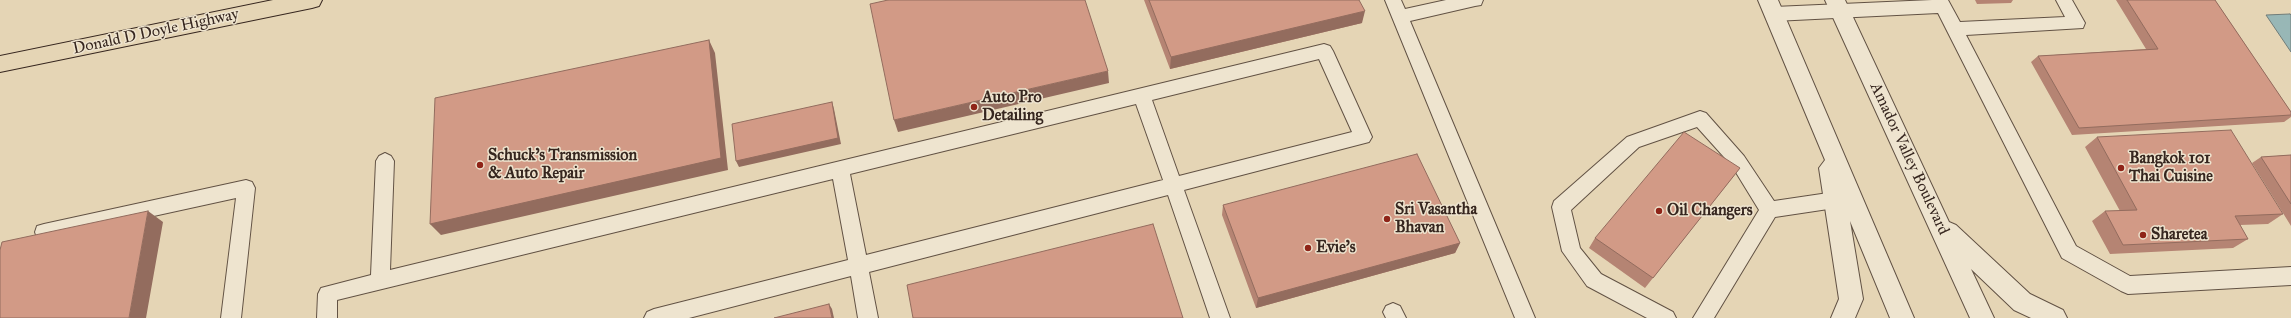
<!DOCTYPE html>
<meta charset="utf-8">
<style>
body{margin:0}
canvas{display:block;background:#e5d5b5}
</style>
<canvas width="2291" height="318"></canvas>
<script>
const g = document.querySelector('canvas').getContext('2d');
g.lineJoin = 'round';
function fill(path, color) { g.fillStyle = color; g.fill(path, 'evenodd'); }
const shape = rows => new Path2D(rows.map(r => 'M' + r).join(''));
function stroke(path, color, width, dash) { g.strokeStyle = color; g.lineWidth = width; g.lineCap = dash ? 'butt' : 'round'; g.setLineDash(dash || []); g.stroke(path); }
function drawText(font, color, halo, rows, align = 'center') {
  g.font = font + ' "IM FELL Great Primer",serif'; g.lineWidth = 3; g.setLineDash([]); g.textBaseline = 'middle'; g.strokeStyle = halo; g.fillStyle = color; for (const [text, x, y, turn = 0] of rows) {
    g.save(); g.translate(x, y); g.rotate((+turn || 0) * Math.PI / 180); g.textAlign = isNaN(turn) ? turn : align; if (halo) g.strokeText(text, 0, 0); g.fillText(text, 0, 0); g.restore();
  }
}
const water = shape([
 [2290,14,2291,15,2291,52,2266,15,2290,14]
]);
fill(water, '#98b7b6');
stroke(water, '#717d7a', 1);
const service = shape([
 [1385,0,1401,0,1405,9,1446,0,1483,0,1481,5,1475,6,1410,21,1535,318,1515,318,1385,0],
 [1932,0,1948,0,1960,22,2065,17,2056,0,2072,0,2085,23,2083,28,1966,35,2076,246,2130,276,2291,267,2291,285,2128,294,2121,291,2062,258,1938,13,1774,21,1768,19,1766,14,1768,9,1774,7,1932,0],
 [1324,44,1330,46,1333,51,1372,137,1369,142,1184,190,1230,318,1210,318,1168,195,869,272,878,318,858,318,851,276,689,318,644,318,647,312,654,309,848,260,833,179,337,300,337,318,317,318,318,294,321,288,371,275,376,161,379,156,385,153,391,156,394,161,390,270,1324,44],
 [1319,59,1352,132,1179,176,1152,100,1319,59],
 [1136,104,1163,180,866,255,850,174,1136,104],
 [1700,111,1706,113,1744,156,1774,201,1835,192,1841,194,1844,200,1841,206,1835,208,1775,217,1714,318,1693,318,1759,210,1732,166,1697,127,1639,147,1571,210,1580,248,1601,274,1673,312,1676,318,1647,318,1587,286,1562,251,1552,207,1554,201,1627,137,1700,111],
 [246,180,252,182,255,188,241,318,221,318,236,198,44,240,37,238,35,232,37,226,44,224,246,180],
 [1393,303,1400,306,1406,318,1386,318,1383,312,1386,306,1393,303]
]);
const tertiary = shape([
 [1758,0,1778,0,1914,318,1890,318,1850,221,1863,299,1855,318,1831,318,1839,299,1819,168,1825,160,1758,0],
 [1825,0,1845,0,1949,222,1956,225,2030,294,2063,310,2067,318,2031,318,2014,310,1971,269,1994,318,1970,318,1825,0]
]);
const motorway = shape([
 [273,0,322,0,319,6,312,8,0,72,0,56,273,0]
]);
stroke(service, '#625244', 2);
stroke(tertiary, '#625244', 2);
stroke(motorway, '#36261f', 2);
fill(service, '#eee4cf');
fill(tertiary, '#eee4cf');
fill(motorway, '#e5d5b5');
fill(shape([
 [1144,0,1359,0,1362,23,1170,69],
 [1975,0,2013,0,2011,3,1977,4],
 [2116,0,2215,0,2291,112,2291,117,2284,122,2072,135,2031,62,2038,56,2146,49],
 [2097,137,2283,214,2268,224,2240,225,2248,239,2233,248,2110,254,2092,221,2105,211,2120,211,2085,147],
 [2291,155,2291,226,2252,163,2261,157],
 [1740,168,1645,288,1589,248,1595,238],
 [1223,205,1460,243,1455,253,1256,308,1222,215]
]), '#b58473');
fill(shape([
 [1365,11,1362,23,1170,69,1171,57],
 [709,40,715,53,728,170,441,235,430,224],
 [1108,71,1109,83,898,132,894,120],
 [832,102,834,109,841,144,739,167,736,161],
 [148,211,163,222,146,318,129,318],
 [1460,243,1455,253,1256,308,1258,298],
 [829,304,832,309,834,318,832,318]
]), '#936c5e');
const building = shape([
 [888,0,1085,0,1108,71,894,120,870,4,888,0],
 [1149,0,1359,0,1365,11,1171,57,1149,0],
 [2127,0,2215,0,2291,112,2291,115,2079,128,2038,56,2158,49,2127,0],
 [709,40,721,158,430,224,435,98,709,40],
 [832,102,838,138,736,161,732,124,832,102],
 [2231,130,2283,214,2235,216,2248,239,2123,245,2105,211,2137,210,2097,137,2231,130],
 [1684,132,1740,168,1653,278,1595,238,1684,132],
 [1417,154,1460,243,1258,298,1223,205,1417,154],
 [2291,155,2291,204,2261,157,2291,155],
 [148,211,129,318,0,318,0,250,2,242,148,211],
 [1153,224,1183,318,913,318,907,285,1153,224],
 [829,304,832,318,774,318,829,304]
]);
fill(building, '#d29a86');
stroke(building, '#936c5e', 1);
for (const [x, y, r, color] of [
 [974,107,4,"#8f2418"],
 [480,165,4,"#8f2418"],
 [2121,168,4,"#8f2418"],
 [1659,211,4,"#8f2418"],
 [1387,219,4,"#8f2418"],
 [2143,235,4,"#8f2418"],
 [1308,248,4,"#8f2418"]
]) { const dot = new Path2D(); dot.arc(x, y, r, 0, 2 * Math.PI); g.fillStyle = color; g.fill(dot); stroke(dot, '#eee4cf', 1.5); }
drawText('16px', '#36261f', '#eee4cf', [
 ["Donald D Doyle Highway",156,32,-12],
 ["Amador Valley Boulevard",1909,159,65]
]);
drawText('bold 16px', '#36261f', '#eee4cf', [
 ["Auto Pro",982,98],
 ["Detailing",982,116],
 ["Schuck’s Transmission",488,156],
 ["& Auto Repair",488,174],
 ["Bangkok 101",2129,159],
 ["Thai Cuisine",2129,177],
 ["Sri Vasantha",1395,210],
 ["Bhavan",1395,228],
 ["Oil Changers",1667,211],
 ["Sharetea",2151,235],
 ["Evie's",1316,248]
], 'left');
</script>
